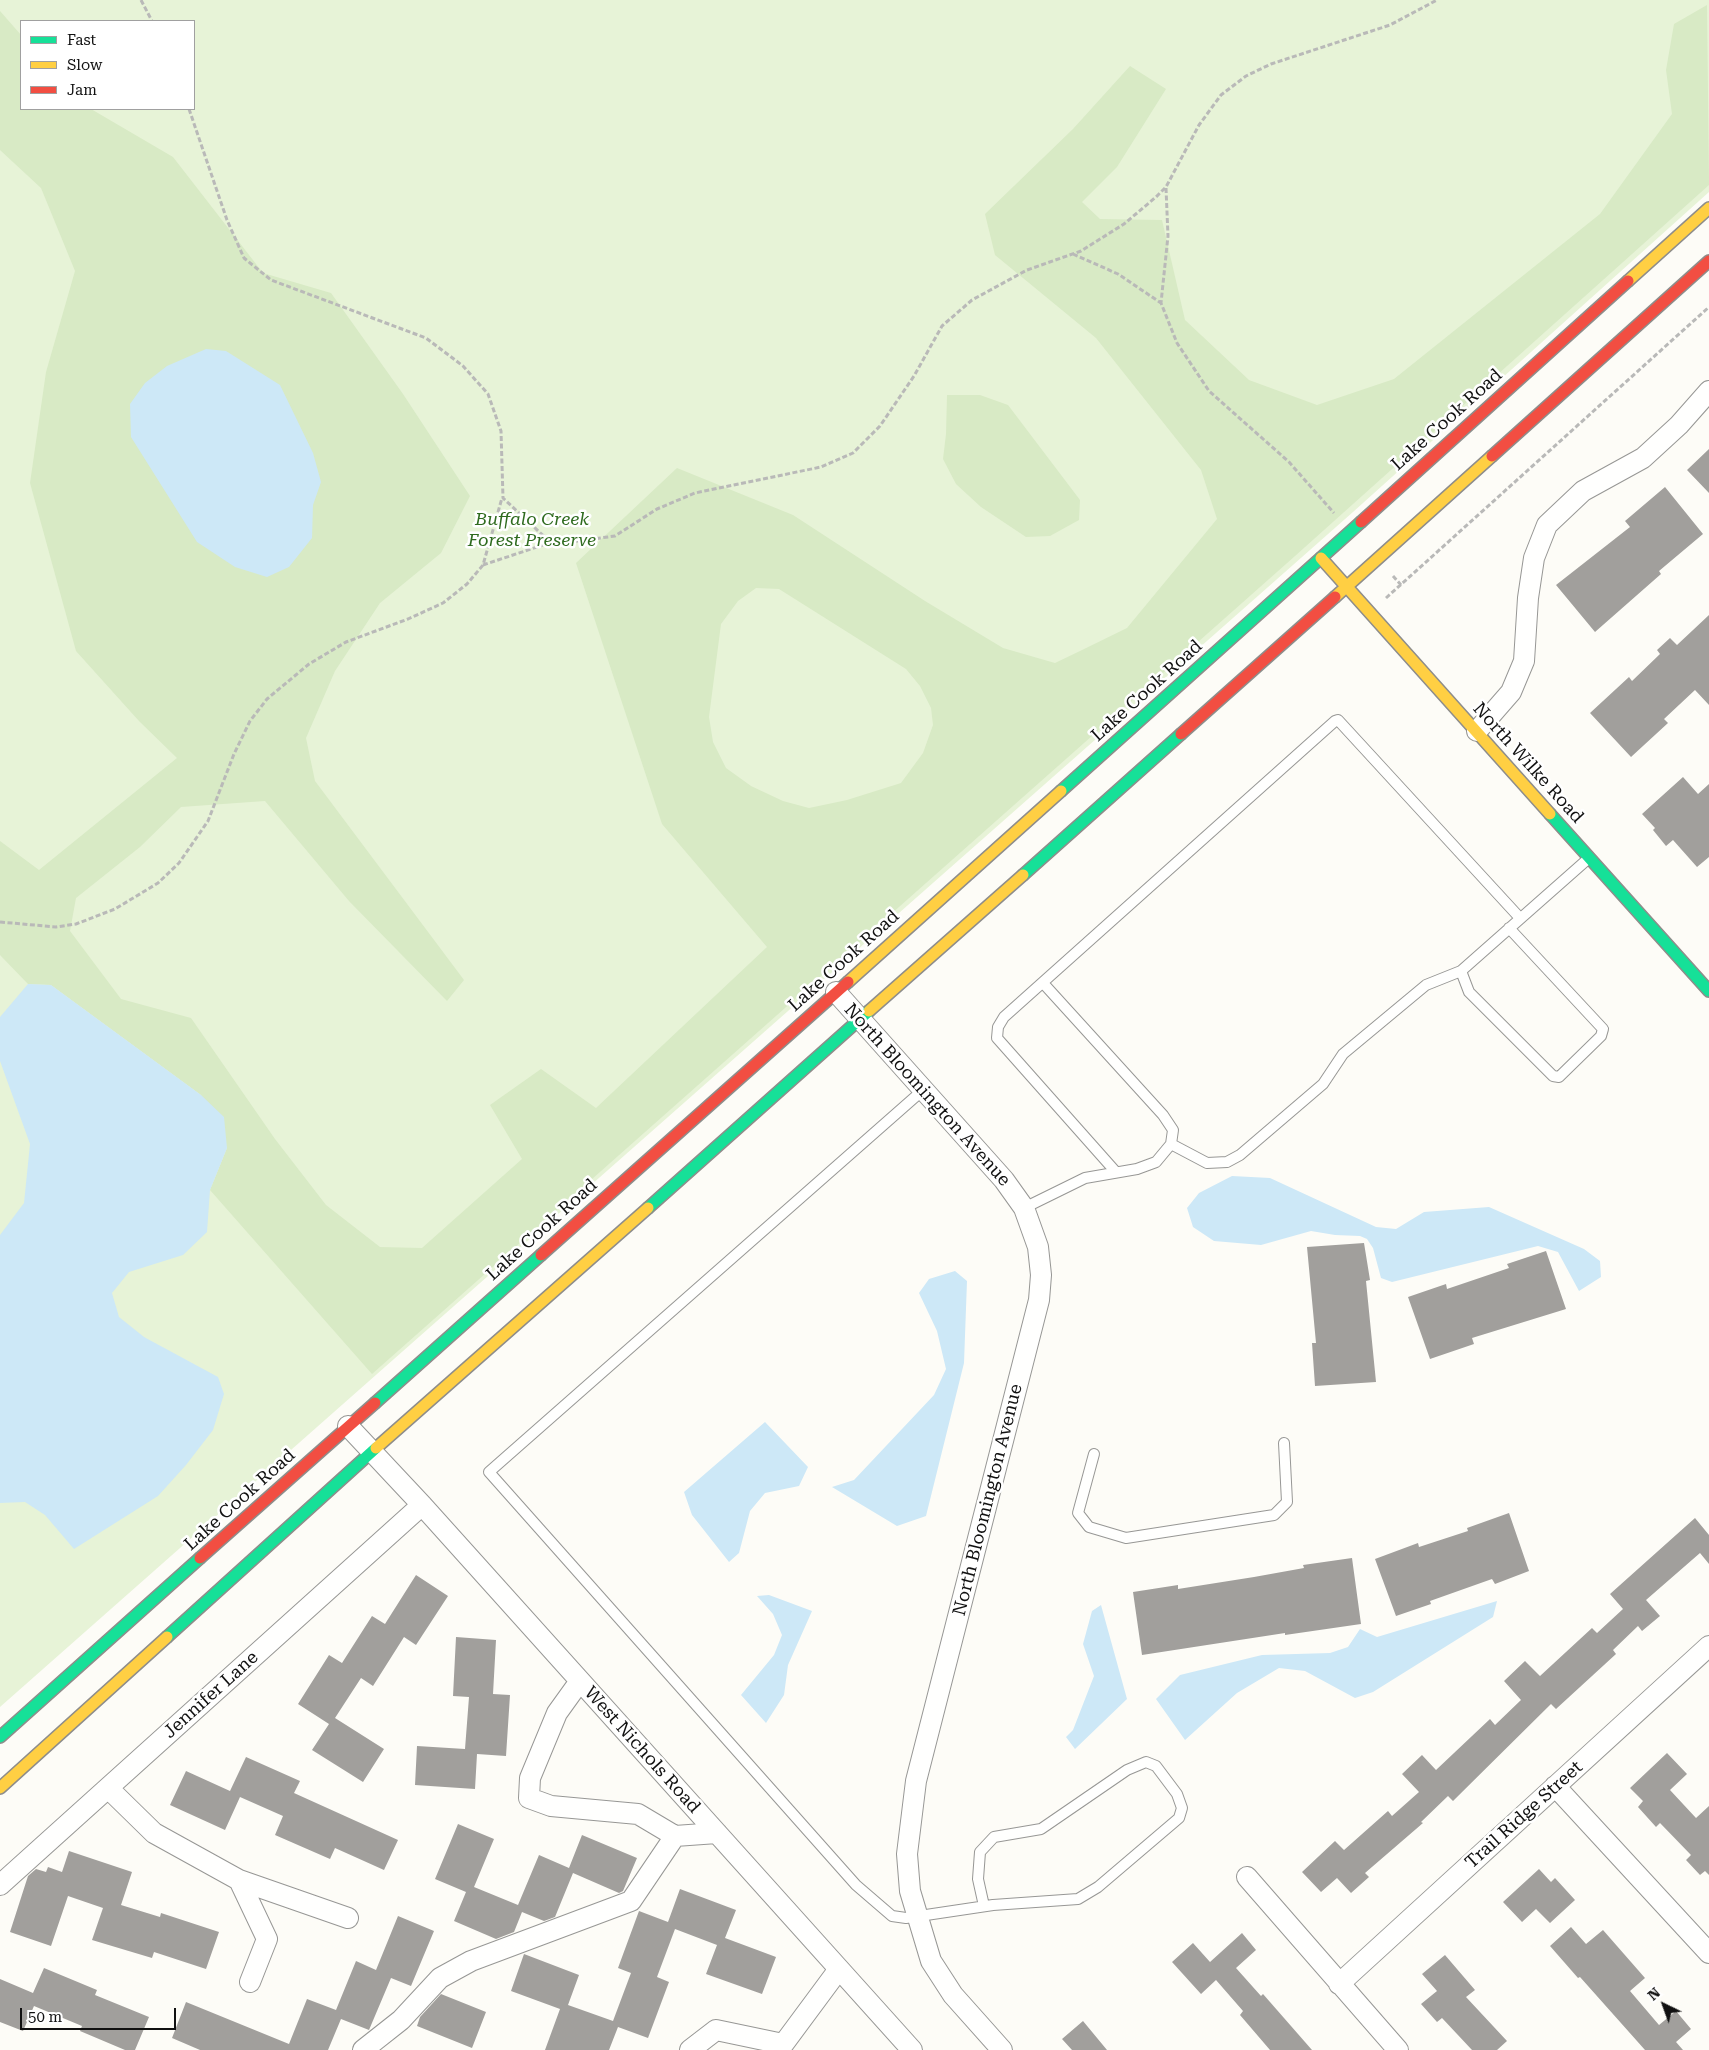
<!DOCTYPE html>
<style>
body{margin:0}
#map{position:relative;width:1709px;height:2050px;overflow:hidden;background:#fdfcf7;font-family:"Roboto Serif",serif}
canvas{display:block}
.legend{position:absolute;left:20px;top:20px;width:175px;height:90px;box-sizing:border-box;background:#fff;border:1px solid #a0a0a0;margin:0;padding:6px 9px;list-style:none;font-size:15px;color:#111}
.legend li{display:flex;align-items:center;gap:10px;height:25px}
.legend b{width:25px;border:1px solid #a0a0a0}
.north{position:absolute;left:1639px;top:1980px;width:50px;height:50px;-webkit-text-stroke:4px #fff;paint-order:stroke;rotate:318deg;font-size:14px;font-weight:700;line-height:20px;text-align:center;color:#111}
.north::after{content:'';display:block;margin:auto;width:18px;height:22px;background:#111;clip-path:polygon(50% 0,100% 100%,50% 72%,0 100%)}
.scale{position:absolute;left:20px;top:2008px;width:156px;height:22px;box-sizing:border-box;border:2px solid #111;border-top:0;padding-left:6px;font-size:15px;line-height:18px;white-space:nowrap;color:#111;-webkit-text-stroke:4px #fff;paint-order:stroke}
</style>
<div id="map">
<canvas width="1709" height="2050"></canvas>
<ul class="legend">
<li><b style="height:6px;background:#16e098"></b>Fast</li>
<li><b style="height:6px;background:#ffcf43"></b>Slow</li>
<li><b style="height:6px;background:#f24e42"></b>Jam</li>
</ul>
<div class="north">N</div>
<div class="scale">50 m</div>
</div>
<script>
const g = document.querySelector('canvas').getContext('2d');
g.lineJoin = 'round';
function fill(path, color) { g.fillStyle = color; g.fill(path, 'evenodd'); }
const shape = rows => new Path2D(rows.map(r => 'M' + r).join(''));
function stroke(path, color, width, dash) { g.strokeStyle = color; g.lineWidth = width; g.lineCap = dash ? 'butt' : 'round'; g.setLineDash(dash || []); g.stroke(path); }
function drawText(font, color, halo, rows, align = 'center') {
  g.font = font + ' "Roboto Serif",serif'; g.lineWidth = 5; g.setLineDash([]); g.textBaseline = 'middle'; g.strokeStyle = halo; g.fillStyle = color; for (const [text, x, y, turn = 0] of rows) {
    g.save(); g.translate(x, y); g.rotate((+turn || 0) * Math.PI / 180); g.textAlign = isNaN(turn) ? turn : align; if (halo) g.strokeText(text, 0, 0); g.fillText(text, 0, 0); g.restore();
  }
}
fill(shape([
 [0,0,1709,0,1709,192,1353,512,0,1707],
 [21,21,194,21,194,109,21,109]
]), '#e7f3d7');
fill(shape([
 [1707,0,1709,185,1295,556,372,1374,210,1190,227,1148,201,1095,51,985,28,984,0,955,0,841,39,870,177,758,139,721,76,651,30,483,46,372,75,271,41,188,0,150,0,11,21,35,21,109,91,109,173,157,263,273,331,293,403,394,470,496,441,553,380,603,335,671,306,738,315,781,464,980,447,1001,349,901,265,801,181,807,140,847,76,898,70,931,121,999,191,1018,275,1139,326,1205,380,1247,422,1248,522,1159,490,1105,541,1069,596,1108,767,947,662,824,576,563,677,468,793,515,925,601,1003,648,1055,663,1080,651,1127,628,1217,519,1201,470,1096,338,995,255,985,214,1073,129,1130,66,1166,89,1117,167,1082,202,1100,219,1162,220,1185,320,1249,380,1317,405,1394,379,1600,214,1672,114,1666,70,1674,24,1707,5],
 [756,588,779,589,906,669,920,686,931,708,933,725,923,753,901,783,847,800,809,808,783,801,751,786,726,768,713,742,709,717,721,624,738,601],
 [947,395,980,395,1008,405,1080,500,1079,520,1050,536,1026,537,981,507,956,484,943,459,946,434]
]), '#d8eac5');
fill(shape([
 [206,349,226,351,280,385,313,453,321,482,313,505,312,538,289,567,267,577,235,567,197,542,131,437,130,404,145,383,167,366],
 [28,984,51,985,201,1095,224,1117,227,1148,210,1190,207,1232,183,1255,129,1272,112,1293,119,1317,144,1337,218,1377,224,1394,213,1430,186,1465,158,1496,74,1549,45,1515,25,1502,0,1503,0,1235,24,1203,30,1144,0,1061,0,1017],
 [1232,1176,1270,1178,1376,1227,1396,1229,1424,1212,1489,1207,1584,1249,1600,1261,1601,1277,1579,1291,1558,1252,1538,1246,1392,1282,1381,1278,1373,1248,1367,1239,1360,1236,1335,1235,1311,1231,1261,1245,1214,1241,1193,1227,1187,1208,1199,1193],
 [955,1271,967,1281,964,1363,926,1516,897,1526,832,1487,854,1480,934,1395,946,1369,937,1331,919,1293,929,1279],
 [765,1422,808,1467,799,1486,765,1493,750,1511,739,1553,729,1562,692,1515,684,1492],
 [769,1595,812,1611,788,1665,784,1695,766,1723,741,1695,774,1655,782,1635,773,1614,757,1596],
 [1497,1601,1493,1617,1373,1692,1355,1698,1305,1671,1279,1668,1237,1693,1185,1740,1156,1699,1180,1675,1262,1655,1330,1653,1348,1647,1360,1629,1377,1637],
 [1101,1605,1127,1699,1075,1749,1066,1737,1073,1730,1094,1676,1083,1644,1092,1611]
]), '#cde8f7');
fill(shape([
 [1709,449,1709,493,1687,470],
 [1665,487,1703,534,1659,571,1661,574,1595,632,1556,585,1630,527,1625,521],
 [1709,615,1709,705,1695,690,1664,719,1668,723,1631,757,1590,713,1629,677,1632,681,1660,654,1657,650,1670,638,1677,645],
 [1683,777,1698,794,1709,784,1709,857,1697,867,1673,840,1666,846,1653,830,1655,828,1642,814],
 [1364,1243,1370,1280,1366,1281,1376,1382,1315,1386,1312,1343,1316,1343,1307,1247],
 [1546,1251,1566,1309,1472,1338,1474,1344,1430,1359,1408,1297,1446,1284,1447,1289,1509,1268,1507,1264],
 [1509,1513,1529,1571,1495,1584,1492,1579,1430,1601,1431,1604,1396,1616,1375,1559,1418,1543,1419,1547,1468,1531,1467,1528],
 [1695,1518,1709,1535,1709,1564,1700,1553,1646,1600,1660,1616,1642,1631,1638,1626,1613,1650,1616,1654,1556,1709,1551,1704,1453,1801,1448,1796,1421,1822,1423,1823,1365,1873,1369,1877,1351,1893,1337,1878,1321,1892,1302,1872,1335,1841,1344,1850,1388,1811,1392,1816,1419,1792,1402,1774,1422,1755,1436,1770,1490,1719,1495,1725,1521,1700,1504,1681,1525,1661,1540,1676,1592,1628,1597,1633,1623,1609,1610,1594],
 [1352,1558,1361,1624,1285,1635,1285,1633,1142,1655,1133,1592,1178,1585,1178,1589,1254,1577,1304,1568,1303,1565],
 [416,1575,448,1596,416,1645,404,1637,373,1686,361,1678,335,1718,384,1749,363,1782,312,1750,329,1724,298,1704,329,1655,342,1663,372,1616,385,1624],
 [456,1637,496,1640,493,1694,510,1695,506,1756,477,1754,475,1789,415,1785,417,1746,465,1749,469,1697,453,1696],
 [1667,1753,1687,1774,1670,1790,1696,1818,1709,1806,1709,1875,1705,1871,1700,1875,1686,1860,1691,1855,1660,1823,1656,1827,1638,1807,1643,1801,1630,1788],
 [246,1757,300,1781,294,1793,398,1840,384,1870,335,1848,330,1859,275,1835,283,1816,240,1797,225,1830,170,1805,186,1771,230,1791],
 [458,1824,494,1839,474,1887,518,1905,539,1855,569,1868,582,1835,637,1858,623,1891,619,1893,573,1873,555,1917,544,1921,522,1912,514,1932,496,1939,454,1921,466,1892,435,1879],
 [69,1851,132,1872,121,1905,160,1917,161,1913,219,1932,206,1969,154,1952,152,1958,92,1940,103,1908,68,1896,51,1946,10,1932,28,1876,36,1869,46,1872,48,1867,62,1872],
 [1539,1869,1551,1882,1555,1878,1575,1900,1550,1923,1536,1909,1522,1922,1503,1902],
 [680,1889,736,1910,725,1938,776,1957,762,1994,706,1974,717,1945,675,1929,657,1977,669,1982,648,2038,618,2027,609,2050,545,2050,560,2009,511,1991,524,1954,579,1975,568,2005,613,2021,631,1973,618,1968,639,1911,668,1922],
 [398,1916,434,1931,411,1986,391,1978,369,2030,341,2019,328,2050,200,2050,172,2038,186,2002,289,2044,307,1999,336,2010,356,1961,376,1970],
 [1571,1927,1586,1944,1603,1930,1645,1978,1630,1991,1659,2025,1676,2011,1691,2029,1676,2042,1683,2050,1645,2050,1580,1977,1578,1978,1550,1946],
 [1242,1933,1256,1950,1236,1968,1261,1996,1263,1994,1312,2050,1270,2050,1240,2015,1243,2011,1216,1980,1201,1994,1172,1962,1193,1943,1210,1962],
 [1445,1955,1475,1990,1466,1997,1507,2041,1497,2050,1472,2050,1442,2018,1437,2022,1421,2004,1437,1991,1422,1974],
 [44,1968,97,1990,95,1995,149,2017,135,2050,125,2050,80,2031,82,2026,34,2006,23,2031,0,2022,0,1979,33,1993],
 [441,1994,486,2012,472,2048,417,2026,420,2017],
 [1083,2021,1107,2050,1072,2050,1062,2039]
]), '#a19f9c');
const lane = shape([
 [1461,971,1469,992,1553,1076,1559,1077,1601,1036,1603,1029,1509,928],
 [923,1090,489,1472,856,1885,892,1916,906,1918,993,1905,1078,1899,1098,1887,1179,1818,1182,1808,1177,1794,1156,1766,1146,1762,1127,1770,1041,1829,994,1837,980,1852,978,1879,984,1906],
 [1171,1144,1207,1163,1227,1162,1240,1155,1323,1084,1343,1054,1426,985,1461,971,1589,858],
 [1115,1171,997,1038,998,1027,1004,1017,1335,721,1338,720,1520,918],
 [1024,1208,1085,1178,1137,1169,1156,1162,1171,1144,1173,1130,1163,1115,1043,983],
 [1094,1454,1078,1513,1089,1527,1126,1538,1274,1515,1287,1502,1284,1443]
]);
const street = shape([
 [1477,731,1511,692,1524,661,1528,598,1534,558,1547,525,1583,491,1643,458,1679,425,1709,391],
 [836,992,1004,1180,1024,1208,1038,1247,1041,1275,1039,1300,916,1781,907,1854,910,1891,931,1961,953,1995,1002,2050],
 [348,1426,422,1505,912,2050],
 [580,1681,557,1713,530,1778,529,1798,551,1806,638,1814,675,1836,717,1833],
 [1555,1786,1709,1953],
 [108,1788,154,1833,239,1880,348,1918],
 [1247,1877,1398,2050],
 [239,1880,267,1939,250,1982],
 [0,1885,422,1505],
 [1339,1984,1709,1646],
 [363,2050,401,2020,440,1978,471,1961,631,1901,675,1836],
 [690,2050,716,2030,783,2044],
 [779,2050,839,1969]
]);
const fast = shape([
 [1061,791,1361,522],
 [1550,814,1709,991],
 [1023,875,1181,734],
 [648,1208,869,1011],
 [375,1403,541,1255],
 [167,1637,376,1448],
 [0,1737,200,1558]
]);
const slow = shape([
 [1628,281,1709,208],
 [1321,558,1550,814],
 [1335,597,1492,456],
 [848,982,1061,791],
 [869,1011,1023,875],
 [376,1448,648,1208],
 [0,1788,167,1637]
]);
const jam = shape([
 [1492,456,1709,261],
 [1361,522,1628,281],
 [1181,734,1335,597],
 [541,1255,848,982],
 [200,1558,375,1403]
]);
stroke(lane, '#979795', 12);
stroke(street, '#979795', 22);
stroke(fast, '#8e8d8b', 14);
stroke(slow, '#8e8d8b', 14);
stroke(jam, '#8e8d8b', 14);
stroke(shape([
 [141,0,152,21],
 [189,109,227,220,244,258,271,280,426,338,463,366,488,394,501,431,503,498,550,542,563,543,615,536,657,509,695,493,821,467,853,453,880,426,914,376,942,326,972,300,1027,270,1081,251,1124,224,1156,197,1166,187,1199,125,1221,95,1246,76,1271,64,1390,25,1437,0],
 [1166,188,1168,236,1161,303,1177,343,1209,391,1289,462,1334,513],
 [1073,254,1118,274,1161,303],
 [483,565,549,543],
 [1393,576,1401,585],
 [1386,598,1709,307],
 [0,922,56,927,76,924,115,909,158,883,179,863,208,821,234,754,250,721,267,699,309,664,346,642,408,619,443,603,467,584,483,565,502,498]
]), '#b9b9b8', 3, [5, 2.5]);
stroke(lane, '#fffffe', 10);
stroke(street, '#fffffe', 20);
stroke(fast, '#16e098', 11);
stroke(slow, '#ffcf43', 11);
stroke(jam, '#f24e42', 11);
drawText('18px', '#111', '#fff', [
 ["Lake Cook Road",1447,420,-42],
 ["Lake Cook Road",1147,691,-42],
 ["North Wilke Road",1528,763,48],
 ["Lake Cook Road",844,961,-42],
 ["North Bloomington Avenue",927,1095,48],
 ["Lake Cook Road",542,1230,-42],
 ["Lake Cook Road",240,1500,-42],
 ["North Bloomington Avenue",988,1500,-76],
 ["Jennifer Lane",211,1695,-42],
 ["West Nichols Road",642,1750,48],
 ["Trail Ridge Street",1524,1815,-42]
]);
drawText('italic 18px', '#2f6b1f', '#fff', [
 ["Buffalo Creek",532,520],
 ["Forest Preserve",532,541]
]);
</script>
